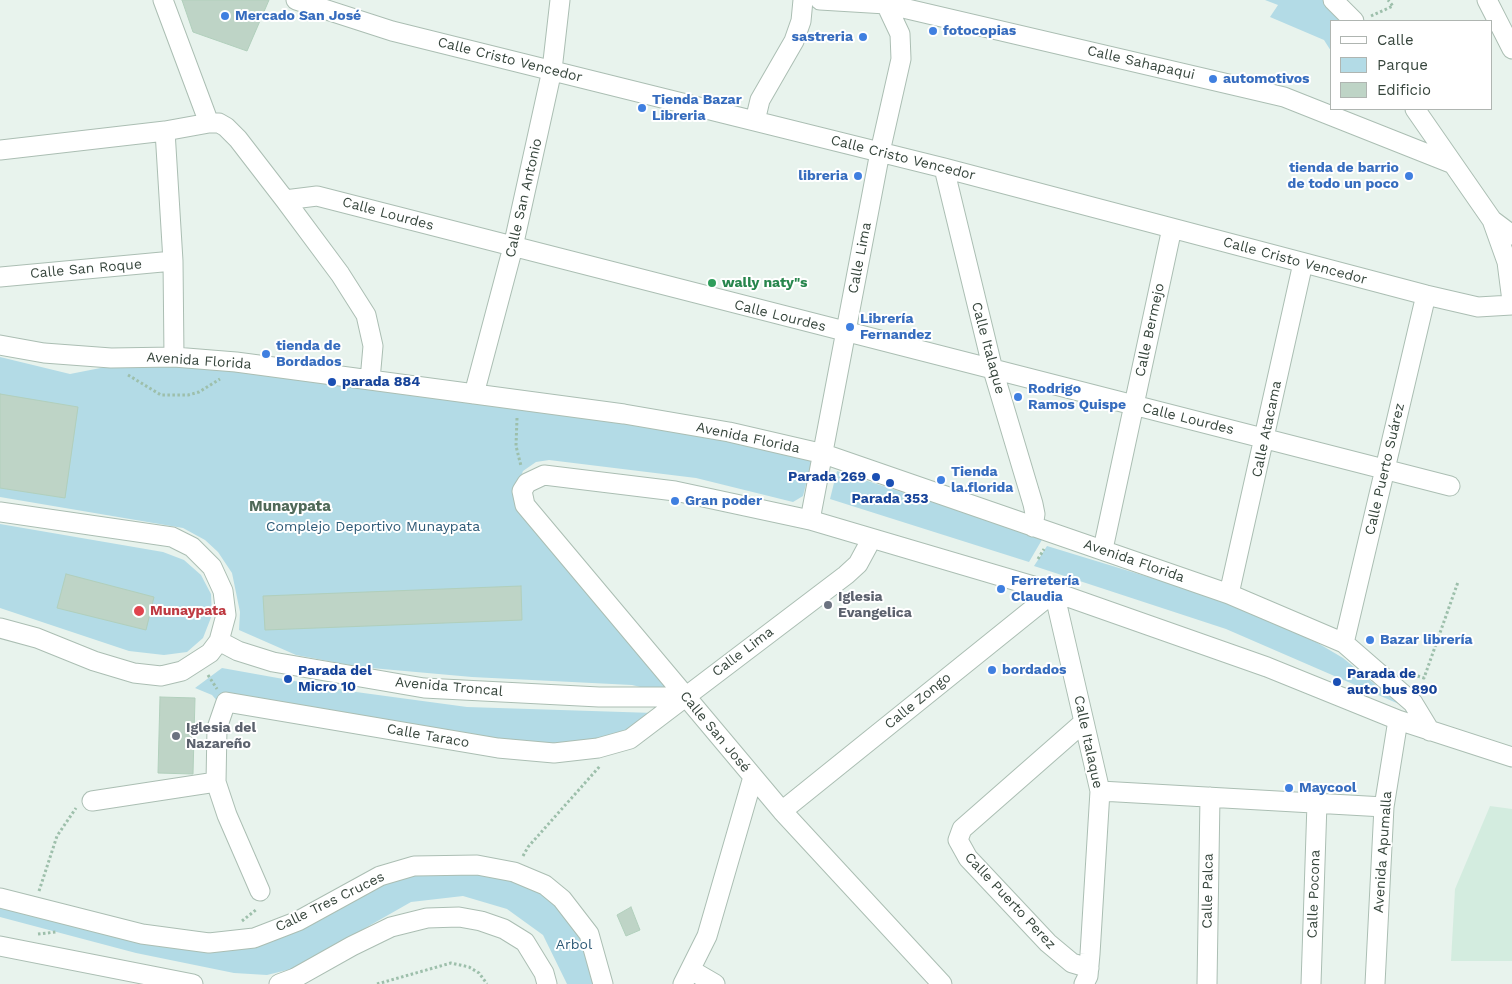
<!DOCTYPE html>
<meta charset="utf-8">
<style>
body{margin:0}
#map{position:relative;width:1512px;height:984px;overflow:hidden;background:#e8f3ed;font-family:"Work Sans",sans-serif}
canvas{display:block}
.legend{position:absolute;left:1330px;top:20px;width:162px;height:90px;box-sizing:border-box;background:#fff;border:1px solid #afb5b1;margin:0;padding:6px 9px;list-style:none;font-size:15px;color:#37463d}
.legend li{display:flex;align-items:center;gap:10px;height:25px}
.legend b{width:25px;border:1px solid #afb5b1}
</style>
<div id="map">
<canvas width="1512" height="984"></canvas>
<ul class="legend">
<li><b style="height:6px;background:#fff"></b>Calle</li>
<li><b style="height:14px;background:#b3dbe6"></b>Parque</li>
<li><b style="height:14px;background:#bed4c6"></b>Edificio</li>
</ul>
</div>
<script>
const g = document.querySelector('canvas').getContext('2d');
g.lineJoin = 'round';
function fill(path, color) { g.fillStyle = color; g.fill(path, 'evenodd'); }
const shape = rows => new Path2D(rows.map(r => 'M' + r).join(''));
function stroke(path, color, width, dash) { g.strokeStyle = color; g.lineWidth = width; g.lineCap = dash ? 'butt' : 'round'; g.setLineDash(dash || []); g.stroke(path); }
function drawText(font, color, halo, rows, align = 'center') {
  g.font = font + ' "Work Sans",sans-serif'; g.lineWidth = 4; g.setLineDash([]); g.textBaseline = 'middle'; g.strokeStyle = halo; g.fillStyle = color; for (const [text, x, y, turn = 0] of rows) {
    g.save(); g.translate(x, y); g.rotate((+turn || 0) * Math.PI / 180); g.textAlign = isNaN(turn) ? turn : align; if (halo) g.strokeText(text, 0, 0); g.fillText(text, 0, 0); g.restore();
  }
}
fill(shape([
 [1490,806,1512,809,1512,961,1451,961,1455,889]
]), '#d3ecdf');
fill(shape([
 [1265,0,1330,0,1346,21,1331,21,1331,51,1324,40,1270,17,1278,5],
 [0,357,70,374,136,361,289,372,678,430,810,458,811,464,803,496,793,502,696,478,549,460,536,462,523,471,518,484,673,695,632,685,472,677,360,667,296,655,239,630,240,612,232,573,218,552,205,540,183,528,0,497],
 [837,471,1043,538,1029,562,830,499],
 [0,524,163,552,184,560,201,575,211,594,212,615,203,638,187,652,164,655,129,651,0,608],
 [1047,546,1224,600,1316,642,1343,658,1399,704,1226,629,1034,566],
 [222,668,356,692,467,707,654,713,622,739,536,744,237,700,219,703,212,695,195,688],
 [479,861,566,894,612,984,567,984,543,935,507,909,463,896,411,902,295,968,267,975,234,973,136,953,0,917,0,892,142,929,232,941,381,876]
]), '#b3dbe6');
const building = shape([
 [182,0,269,0,247,51,193,32,182,0],
 [0,394,78,407,65,498,0,488,0,394],
 [66,574,154,597,146,630,57,608,66,574],
 [521,586,522,620,265,630,263,596,521,586],
 [160,697,195,698,193,774,158,773,160,697],
 [631,907,640,930,626,936,617,915,631,907]
]);
fill(building, '#bed4c6');
stroke(building, '#b1cfbc', 1);
const minor = shape([
 [163,0,209,123],
 [296,0,392,31,944,168,1426,295,1478,307,1512,305],
 [820,0,886,4,1284,97,1453,164],
 [1333,0,1354,21],
 [1487,0,1512,49],
 [1415,109,1492,220,1512,235],
 [755,121,760,100,794,41,801,21,803,0],
 [165,131,173,261,174,357],
 [0,150,165,131,209,123,219,123,226,127,238,139,285,200,340,274,366,315,373,346,370,380],
 [944,168,993,370,1033,504,1035,514,1033,527],
 [285,200,317,196,1450,486],
 [1492,220,1507,262,1512,301],
 [0,277,173,261],
 [0,345,44,353,111,358,174,357,236,362,624,414,729,432,824,454,1229,594,1344,643,1413,703,1430,731],
 [474,394,513,247,552,70,560,0],
 [0,512,172,537,192,547,212,567,223,591,226,615,219,641,210,653,182,671,161,676,134,673,94,661,37,638,0,628],
 [810,520,880,152,901,59,900,34,884,0],
 [1103,549,1172,228],
 [1229,594,1303,263],
 [219,641,238,651,273,662,424,688,599,697,684,697],
 [1344,643,1426,295],
 [1084,722,962,829,958,840,968,858,1048,943,1072,963,1089,968],
 [1100,791,1384,807],
 [92,801,216,782],
 [782,811,1054,592,1100,791,1090,954,1088,976,1084,984],
 [260,891,227,815,216,782,217,728,226,702,498,748,554,753,598,748,630,739,846,575,858,564,871,540],
 [0,898,142,934,209,943,254,938,298,921,380,876,414,866,477,865,514,872,545,885,562,899,589,934,603,984],
 [0,946,193,984],
 [691,970,715,984],
 [279,984,295,978,352,946,391,927,427,918,459,917,481,921,504,929,525,942,544,973,547,984],
 [683,984,707,936,753,777],
 [942,984,782,811,525,505,522,491,527,483,544,475,675,491,810,520,1054,592,1267,667,1398,720,1512,757],
 [1207,984,1210,797],
 [1311,984,1317,803],
 [1375,984,1384,807,1398,720]
]);
stroke(minor, '#abbeb3', 21);
stroke(shape([
 [1371,16,1393,6,1388,0],
 [128,375,161,395,188,395,199,392,220,379],
 [517,418,516,446,521,466],
 [1038,559,1044,549],
 [1408,673,1424,678,1458,582],
 [208,675,217,689],
 [523,856,528,847,600,766],
 [39,891,57,836,76,808],
 [242,921,257,909],
 [38,934,56,932],
 [377,984,451,963,469,967,479,973,487,984]
]), '#9dbfab', 3, [2.5, 2.5]);
stroke(minor, '#fff', 19);
for (const [x, y, r, color] of [
 [225,16,5,"#3f7fe0"],
 [933,31,5,"#3f7fe0"],
 [863,37,5,"#3f7fe0"],
 [1213,79,5,"#3f7fe0"],
 [642,108,5,"#3f7fe0"],
 [858,176,5,"#3f7fe0"],
 [1409,176,5,"#3f7fe0"],
 [712,283,5,"#2e9e5b"],
 [850,327,5,"#3f7fe0"],
 [266,354,5,"#3f7fe0"],
 [332,382,5,"#1a4fb4"],
 [1018,397,5,"#3f7fe0"],
 [876,477,5,"#1a4fb4"],
 [941,480,5,"#3f7fe0"],
 [890,483,5,"#1a4fb4"],
 [675,501,5,"#3f7fe0"],
 [1001,589,5,"#3f7fe0"],
 [828,605,5,"#6b7280"],
 [139,611,6,"#e0444e"],
 [1370,640,5,"#3f7fe0"],
 [992,670,5,"#3f7fe0"],
 [288,679,5,"#1a4fb4"],
 [1337,682,5,"#1a4fb4"],
 [176,736,5,"#6b7280"],
 [1289,788,5,"#3f7fe0"]
]) { const dot = new Path2D(); dot.arc(x, y, r, 0, 2 * Math.PI); g.fillStyle = color; g.fill(dot); stroke(dot, '#fff', 2); }
drawText('bold 14px', '#366cbe', '#fff', [
 ["Mercado San José",235,16],
 ["fotocopias",943,31],
 ["sastreria",853,37,"right"],
 ["automotivos",1223,79],
 ["Tienda Bazar",652,100],
 ["Libreria",652,116],
 ["tienda de barrio",1399,168,"right"],
 ["de todo un poco",1399,184,"right"],
 ["libreria",848,176,"right"],
 ["Librería",860,319],
 ["Fernandez",860,335],
 ["tienda de",276,346],
 ["Bordados",276,362],
 ["Rodrigo",1028,389],
 ["Ramos Quispe",1028,405],
 ["Tienda",951,472],
 ["la.florida",951,488],
 ["Gran poder",685,501],
 ["Ferretería",1011,581],
 ["Claudia",1011,597],
 ["Bazar librería",1380,640],
 ["bordados",1002,670],
 ["Maycool",1299,788]
], 'left');
drawText('14px', '#37463d', '#fff', [
 ["Calle Cristo Vencedor",510,60,14],
 ["Calle Sahapaqui",1141,63,13],
 ["Calle Cristo Vencedor",903,158,14],
 ["Calle San Antonio",524,198,-77],
 ["Calle Lourdes",388,214,15],
 ["Calle Lima",860,258,-79],
 ["Calle Cristo Vencedor",1295,261,15],
 ["Calle San Roque",86,269,-5],
 ["Calle Lourdes",780,316,14],
 ["Calle Bermejo",1150,330,-78],
 ["Calle Italaque",988,348,75],
 ["Avenida Florida",199,361,4],
 ["Calle Lourdes",1188,419,14],
 ["Calle Atacama",1267,429,-78],
 ["Avenida Florida",748,438,12],
 ["Calle Puerto Suárez",1385,469,-77],
 ["Avenida Florida",1134,561,19],
 ["Calle Lima",743,652,-37],
 ["Avenida Troncal",449,687,5],
 ["Calle Zongo",918,701,-39],
 ["Calle San José",715,732,50],
 ["Calle Taraco",428,736,10],
 ["Calle Italaque",1088,742,78],
 ["Avenida Apumalla",1383,852,-86],
 ["Calle Palca",1208,891,-89],
 ["Calle Pocona",1314,894,-88],
 ["Calle Puerto Perez",1010,901,47],
 ["Calle Tres Cruces",330,902,-26]
]);
drawText('bold 14px', '#27864d', '#fff', [
 ["wally naty\"s",722,283]
], 'left');
drawText('bold 14px', '#164399', '#fff', [
 ["parada 884",342,382],
 ["Parada 269",866,477,"right"],
 ["Parada 353",890,499,"center"],
 ["Parada del",298,671],
 ["Micro 10",298,687],
 ["Parada de",1347,674],
 ["auto bus 890",1347,690]
], 'left');
drawText('14px', '#2d5976', '#fff', [
 ["Complejo Deportivo Munaypata",373,527],
 ["Arbol",574,945]
]);
drawText('bold 14px', '#5b616d', '#fff', [
 ["Iglesia",838,597],
 ["Evangelica",838,613],
 ["Iglesia del",186,728],
 ["Nazareño",186,744]
], 'left');
drawText('bold 14px', '#be3a42', '#fff', [
 ["Munaypata",150,611]
], 'left');
drawText('bold 15px', '#4f6958', '#fff', [
 ["Munaypata",290,507]
]);
</script>
